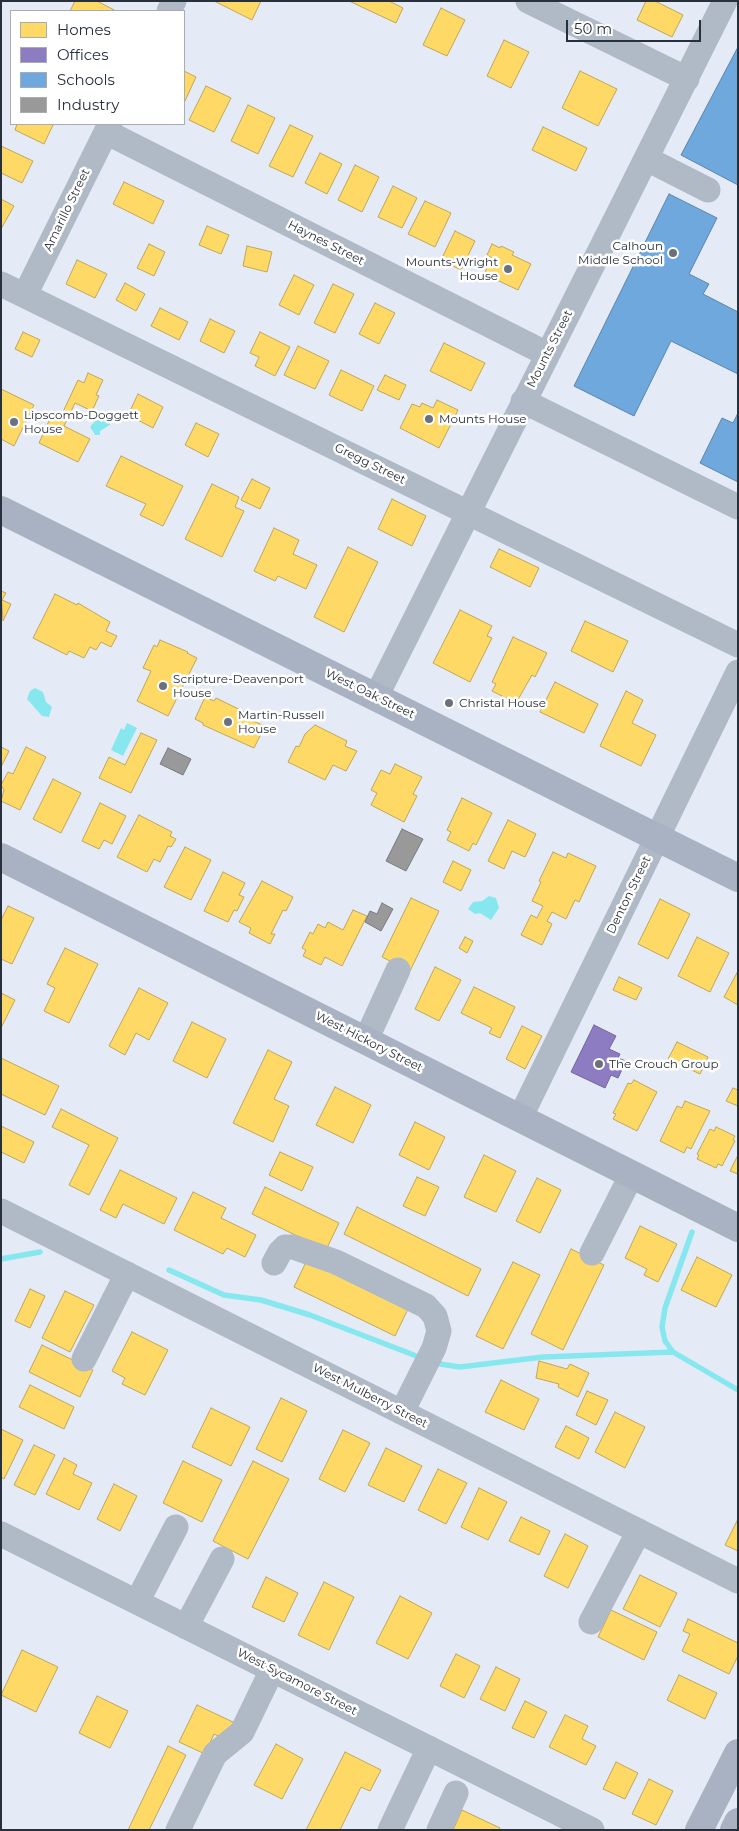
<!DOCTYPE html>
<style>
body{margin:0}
#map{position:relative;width:739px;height:1831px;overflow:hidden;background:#e5ebf6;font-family:Montserrat,sans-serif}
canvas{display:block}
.frame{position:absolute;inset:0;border:2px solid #28303c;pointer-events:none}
.legend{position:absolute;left:10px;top:10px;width:175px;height:115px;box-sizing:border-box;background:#fff;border:1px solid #a9acb1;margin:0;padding:6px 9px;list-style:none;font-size:15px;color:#28303c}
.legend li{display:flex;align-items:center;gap:10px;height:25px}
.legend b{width:25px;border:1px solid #a9acb1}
.scale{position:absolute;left:566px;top:20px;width:135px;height:22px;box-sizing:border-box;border:2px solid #28303c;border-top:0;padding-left:6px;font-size:15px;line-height:18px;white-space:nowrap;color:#28303c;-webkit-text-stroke:4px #fff;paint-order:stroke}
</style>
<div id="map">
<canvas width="739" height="1831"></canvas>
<div class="frame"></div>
<ul class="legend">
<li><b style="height:14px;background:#ffd966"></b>Homes</li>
<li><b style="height:14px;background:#8e7cc3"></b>Offices</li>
<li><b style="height:14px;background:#6fa8dc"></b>Schools</li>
<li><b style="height:14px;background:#999"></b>Industry</li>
</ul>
<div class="scale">50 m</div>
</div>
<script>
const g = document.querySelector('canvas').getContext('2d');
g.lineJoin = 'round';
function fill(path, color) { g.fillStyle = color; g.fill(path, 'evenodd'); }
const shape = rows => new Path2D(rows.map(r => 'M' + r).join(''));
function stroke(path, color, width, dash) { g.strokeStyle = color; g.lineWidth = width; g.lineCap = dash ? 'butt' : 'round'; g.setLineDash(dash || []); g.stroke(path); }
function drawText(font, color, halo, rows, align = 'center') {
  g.font = font + ' Montserrat,sans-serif'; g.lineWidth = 5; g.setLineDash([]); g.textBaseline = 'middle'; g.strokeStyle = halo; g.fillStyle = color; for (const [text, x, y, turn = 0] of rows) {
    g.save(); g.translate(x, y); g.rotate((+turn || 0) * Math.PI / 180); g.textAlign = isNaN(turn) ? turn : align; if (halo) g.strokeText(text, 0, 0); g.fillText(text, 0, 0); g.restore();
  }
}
fill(shape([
 [103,411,109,413,110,425,100,431,100,435,95,435,90,427],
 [35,688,43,692,46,702,52,707,49,717,42,716,27,699,30,691],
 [127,723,137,728,123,756,111,750,121,728,124,730],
 [489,896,496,898,499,908,491,920,480,913,475,914,468,909,473,902,482,901]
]), '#86e8ee');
const homes = shape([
 [75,1,97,1,116,11,70,11,75,1],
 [214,1,261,1,252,20,214,1],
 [349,1,389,1,403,8,396,23,349,1],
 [646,1,655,1,683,15,672,37,637,20,646,1],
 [441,8,465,20,447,56,423,45,441,8],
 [504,40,529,52,511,88,487,76,504,40],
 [184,71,196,77,184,103,184,71],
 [580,71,617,89,598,126,562,108,580,71],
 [206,86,231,98,214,132,189,120,206,86],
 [248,105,275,118,258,154,231,141,248,105],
 [17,124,50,124,53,125,44,144,15,130,17,124],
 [290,125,313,136,293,177,269,166,290,125],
 [543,127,587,148,576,171,532,150,543,127],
 [1,146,33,161,22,183,1,173,1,146],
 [320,153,342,164,327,194,305,183,320,153],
 [355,165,379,177,362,212,338,200,355,165],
 [124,182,164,201,153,224,113,204,124,182],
 [393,186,417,198,402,228,378,217,393,186],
 [1,199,14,206,1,229,1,199],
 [425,201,451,213,435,247,408,234,425,201],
 [207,226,229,235,221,254,199,245,207,226],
 [455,231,475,241,461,270,441,260,455,231],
 [149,244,165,252,154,276,137,268,149,244],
 [492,244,500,248,501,246,514,252,512,255,531,264,518,290,484,274,492,258,487,255,492,244],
 [247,246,272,252,267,272,243,266,247,246],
 [77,260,107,274,95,298,66,284,77,260],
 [294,275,314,285,299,315,279,305,294,275],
 [125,283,145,294,136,311,116,300,125,283],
 [333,284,354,294,335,333,314,323,333,284],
 [375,303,395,313,379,344,359,334,375,303],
 [160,308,188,322,179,340,151,326,160,308],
 [210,319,235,331,224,353,200,341,210,319],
 [23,332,40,340,32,357,15,349,23,332],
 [260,332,290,347,275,376,255,366,259,357,250,353,260,332],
 [444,343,485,363,471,391,430,371,444,343],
 [298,346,329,361,315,389,284,375,298,346],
 [341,370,374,386,362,411,329,395,341,370],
 [88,373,103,380,96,395,99,396,92,411,75,403,64,426,90,439,78,462,39,443,52,414,61,416,78,380,84,383,88,373],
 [385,375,406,385,399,400,377,390,385,375],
 [1,389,34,405,14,446,1,439,1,389],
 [138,394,163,407,153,428,128,415,138,394],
 [437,400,458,410,439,448,400,428,412,404,420,407,422,403,433,408,437,400],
 [196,423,219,434,208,457,185,445,196,423],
 [121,456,183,486,163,526,140,515,146,504,106,486,121,456],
 [252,479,270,488,260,509,241,500,252,479],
 [212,484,239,497,235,507,244,511,222,557,185,539,212,484],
 [392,499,426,516,412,546,378,529,392,499],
 [274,528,299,540,293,554,317,565,306,589,278,576,275,581,254,571,274,528],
 [348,547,378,562,344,632,314,617,348,547],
 [499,549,539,568,530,587,490,567,499,549],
 [1,591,6,593,2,600,11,604,3,621,1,591],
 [55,594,77,605,78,603,110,622,106,631,117,636,111,647,101,642,96,650,90,647,84,658,69,651,67,655,33,638,55,594],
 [460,610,492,626,487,636,492,638,470,682,433,663,460,610],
 [585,621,628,641,613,672,571,651,585,621],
 [513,637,547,653,535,677,532,675,516,703,492,691,496,684,492,682,513,637],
 [160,640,188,652,187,653,197,658,168,716,137,701,151,671,143,668,154,645,157,647,160,640],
 [555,682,598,704,584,733,540,712,555,682],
 [626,691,643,700,632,723,656,735,641,766,600,746,626,691],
 [205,697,214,701,216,698,255,717,253,721,265,726,254,748,203,725,203,723,195,719,205,697],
 [315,725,347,741,345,746,357,751,346,771,333,765,325,780,288,762,296,746,299,747,305,734,315,725],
 [141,733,157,740,131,793,99,778,109,757,125,765,141,733],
 [1,747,9,751,1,767,1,747],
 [26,747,46,757,20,810,1,801,4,790,1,785,8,772,13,774,26,747],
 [395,764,422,777,413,794,417,796,404,822,371,805,377,793,371,790,381,770,390,774,395,764],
 [53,779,81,793,61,833,33,819,53,779],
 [462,798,492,813,476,845,473,843,469,851,447,840,451,832,447,830,462,798],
 [100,803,126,816,112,844,104,840,99,849,82,841,100,803],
 [139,815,172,832,170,836,176,839,171,847,168,846,160,862,154,859,147,872,117,857,139,815],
 [508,820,536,834,525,857,512,851,504,869,488,861,508,820],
 [185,847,211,860,191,900,164,887,185,847],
 [553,852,566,858,568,853,596,866,579,902,575,900,566,919,552,912,547,921,552,924,542,945,521,935,531,915,537,918,543,906,532,901,541,882,539,881,553,852],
 [453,861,471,870,461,891,443,882,453,861],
 [223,872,245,883,239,895,244,897,237,911,234,910,228,922,204,911,223,872],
 [262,881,293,897,286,911,283,910,271,934,275,934,270,944,249,933,251,928,239,922,262,881],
 [411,898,439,911,410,971,382,957,411,898],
 [660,899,690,914,668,959,638,944,660,899],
 [8,906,34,918,12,964,1,959,1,920,8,906],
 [353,910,367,916,342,966,325,957,321,965,303,956,306,950,302,948,310,932,313,934,318,924,325,928,328,922,343,930,353,910],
 [465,937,473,941,467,953,459,948,465,937],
 [697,937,729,953,710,992,678,976,697,937],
 [65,948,98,964,69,1023,44,1011,55,988,47,984,65,948],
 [435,967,461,980,439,1021,415,1009,435,967],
 [738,971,738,1005,724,997,738,971],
 [619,977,642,988,636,1000,613,990,619,977],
 [474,987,515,1007,500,1038,489,1033,492,1028,461,1013,474,987],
 [139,988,168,1003,149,1040,136,1033,125,1055,109,1046,139,988],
 [1,993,15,1000,1,1028,1,993],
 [192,1022,226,1039,207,1078,173,1061,192,1022],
 [522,1026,542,1036,525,1069,506,1059,522,1026],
 [677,1042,708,1057,700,1074,668,1059,677,1042],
 [268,1050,292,1062,274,1099,289,1106,273,1142,233,1123,268,1050],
 [1,1058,59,1086,45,1115,1,1094,1,1058],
 [634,1080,657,1092,637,1131,613,1119,616,1114,613,1113,628,1083,631,1084,634,1080],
 [335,1087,371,1105,353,1143,316,1125,335,1087],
 [733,1088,738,1090,738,1106,726,1101,733,1088],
 [685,1101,710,1111,691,1149,687,1147,684,1153,660,1141,677,1106,682,1108,685,1101],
 [61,1109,118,1138,89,1195,69,1185,89,1145,52,1127,61,1109],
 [415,1122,445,1137,429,1170,399,1155,415,1122],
 [1,1126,34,1142,24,1163,1,1152,1,1126],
 [716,1127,735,1136,733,1140,735,1141,722,1166,718,1164,716,1168,697,1159,699,1155,697,1154,710,1129,714,1131,716,1127],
 [280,1152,313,1167,302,1191,269,1175,280,1152],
 [484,1155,516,1171,496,1212,464,1197,484,1155],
 [738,1155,738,1174,730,1171,738,1155],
 [120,1170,177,1198,164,1224,123,1204,116,1218,100,1210,120,1170],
 [417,1177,439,1187,425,1216,403,1206,417,1177],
 [537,1178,561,1190,540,1233,516,1221,537,1178],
 [265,1187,339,1223,326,1250,252,1214,265,1187],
 [193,1192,226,1208,221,1218,256,1235,245,1257,227,1248,223,1254,174,1230,193,1192],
 [357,1207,481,1269,468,1296,344,1234,357,1207],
 [640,1226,677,1244,658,1282,644,1275,647,1269,625,1258,640,1226],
 [571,1249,604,1265,563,1350,531,1334,571,1249],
 [697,1257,732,1275,716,1307,681,1290,697,1257],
 [307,1260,408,1309,395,1336,294,1287,307,1260],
 [513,1262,540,1275,503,1349,476,1336,513,1262],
 [30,1289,45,1296,30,1328,15,1321,30,1289],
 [65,1291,94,1305,70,1352,42,1338,65,1291],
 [132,1332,168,1350,145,1395,122,1384,125,1378,112,1371,132,1332],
 [42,1345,93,1370,80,1397,29,1372,42,1345],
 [539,1361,567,1369,570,1364,589,1373,578,1397,558,1387,559,1384,536,1378,539,1361],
 [501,1380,539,1399,524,1430,485,1412,501,1380],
 [30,1385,74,1407,64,1429,19,1407,30,1385],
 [587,1391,608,1400,596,1425,576,1415,587,1391],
 [281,1398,307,1411,282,1462,256,1449,281,1398],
 [211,1408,250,1427,231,1466,192,1447,211,1408],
 [615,1412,645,1427,625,1468,595,1452,615,1412],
 [566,1426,589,1438,579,1459,555,1447,566,1426],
 [1,1429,23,1440,4,1479,1,1477,1,1429],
 [343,1430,370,1443,345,1492,319,1479,343,1430],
 [34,1445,55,1455,35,1495,14,1485,34,1445],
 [386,1448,422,1466,404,1502,368,1485,386,1448],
 [64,1458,77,1465,73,1474,92,1483,79,1510,46,1494,64,1458],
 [183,1461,222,1480,202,1522,163,1503,183,1461],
 [253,1461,289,1479,248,1559,213,1541,253,1461],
 [438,1469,467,1483,446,1524,418,1510,438,1469],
 [114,1484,137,1496,120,1531,97,1519,114,1484],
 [479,1488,507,1502,488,1540,461,1527,479,1488],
 [521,1517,550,1531,539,1555,509,1541,521,1517],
 [738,1519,738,1551,725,1545,738,1519],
 [565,1534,588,1546,568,1588,544,1576,565,1534],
 [640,1575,677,1593,660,1627,623,1609,640,1575],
 [266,1577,298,1593,284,1622,252,1607,266,1577],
 [324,1582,354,1597,329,1650,298,1635,324,1582],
 [400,1596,432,1613,408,1659,376,1643,400,1596],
 [611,1610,657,1632,644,1660,598,1637,611,1610],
 [688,1619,738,1643,738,1656,729,1674,682,1651,690,1634,683,1631,688,1619],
 [22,1650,58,1667,36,1712,1,1695,22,1650],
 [456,1654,480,1666,464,1698,440,1686,456,1654],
 [496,1667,520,1679,505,1711,480,1699,496,1667],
 [679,1675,717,1693,705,1719,667,1700,679,1675],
 [97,1696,128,1711,110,1748,79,1733,97,1696],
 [525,1701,547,1712,534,1738,512,1728,525,1701],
 [197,1705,235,1723,226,1740,214,1734,205,1754,179,1742,197,1705],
 [565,1715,588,1726,582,1739,596,1746,586,1765,549,1747,565,1715],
 [276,1744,303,1759,282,1799,254,1785,276,1744],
 [168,1746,186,1755,149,1830,128,1830,168,1746],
 [345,1752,381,1770,370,1791,361,1787,340,1830,306,1830,345,1752],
 [616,1762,638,1773,625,1799,603,1789,616,1762],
 [649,1779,673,1791,656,1825,632,1814,649,1779],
 [462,1810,500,1828,499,1830,453,1830,462,1810]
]);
fill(homes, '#ffd966');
stroke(homes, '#bea659', 1);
const offices = shape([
 [594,1025,616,1036,609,1049,620,1054,618,1058,626,1061,618,1078,611,1075,605,1088,571,1072,594,1025]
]);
fill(offices, '#8e7cc3');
stroke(offices, '#6f659a', 1);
const schools = shape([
 [738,47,738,185,681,155,738,47],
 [669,194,717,218,689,274,709,284,703,294,738,312,738,374,671,341,634,416,574,386,669,194],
 [738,413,738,482,700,463,722,418,733,423,738,413]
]);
fill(schools, '#6fa8dc');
stroke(schools, '#5a84ac', 1);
const industry = shape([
 [168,748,191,759,183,775,160,764,168,748],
 [402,829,423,839,406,871,386,861,402,829],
 [382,903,393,909,381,931,365,922,370,911,377,914,382,903]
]);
fill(industry, '#999');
stroke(industry, '#777a7d', 1);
stroke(shape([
 [692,1232,665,1308,662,1327,665,1341,673,1352,738,1390],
 [1,1259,40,1252],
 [169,1270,224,1295,261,1300,310,1315,419,1357],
 [440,1364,460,1367,543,1357,673,1352]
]), '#86e8ee', 5.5);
stroke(shape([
 [528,1,687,79],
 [169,11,174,1],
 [106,132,547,354],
 [647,159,708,190],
 [1,284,738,645],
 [25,295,110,124],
 [523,401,738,507],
 [376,697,725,1],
 [366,1040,398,970],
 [520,1118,738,672],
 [1,1211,738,1581],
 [592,1253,632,1174],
 [274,1263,280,1252,285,1247,293,1247,336,1262,426,1306,435,1316,439,1331,434,1348,402,1412],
 [84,1359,127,1274],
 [1,1534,592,1830],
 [137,1602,176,1527],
 [591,1622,639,1531],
 [186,1627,222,1559],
 [178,1830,215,1754,242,1732,272,1670],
 [390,1830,429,1748],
 [439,1830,456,1793]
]), '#b0b9c6', 25);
stroke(shape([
 [1,510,738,878],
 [1,857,738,1228],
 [699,1830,738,1753],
 [734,1830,738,1822]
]), '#a8b2c2', 28);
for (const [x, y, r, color] of [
 [673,253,5,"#6a717d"],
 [508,269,5,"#6a717d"],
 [429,419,5,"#6a717d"],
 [14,422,5,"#6a717d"],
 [163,686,5,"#6a717d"],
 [449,703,5,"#6a717d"],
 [228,722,5,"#6a717d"],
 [599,1064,5,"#6a717d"]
]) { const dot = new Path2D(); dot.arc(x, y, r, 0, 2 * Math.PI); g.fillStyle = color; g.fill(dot); stroke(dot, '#fff', 2); }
drawText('12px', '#28303c', '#fff', [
 ["Amarillo Street",67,210,-64],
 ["Haynes Street",326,243,27],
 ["Mounts Street",550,349,-63],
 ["Gregg Street",370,464,26],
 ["West Oak Street",370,694,26],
 ["Denton Street",629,895,-64],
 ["West Hickory Street",369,1042,27],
 ["West Mulberry Street",370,1396,27],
 ["West Sycamore Street",297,1682,27]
]);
drawText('12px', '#28303c', '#fff', [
 ["Calhoun",663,246,"right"],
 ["Middle School",663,260,"right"],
 ["Mounts-Wright",498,262,"right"],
 ["House",498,276,"right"],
 ["Lipscomb-Doggett",24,415],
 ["House",24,429],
 ["Mounts House",439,419],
 ["Scripture-Deavenport",173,679],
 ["House",173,693],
 ["Christal House",459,703],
 ["Martin-Russell",238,715],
 ["House",238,729],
 ["The Crouch Group",609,1064]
], 'left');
</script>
